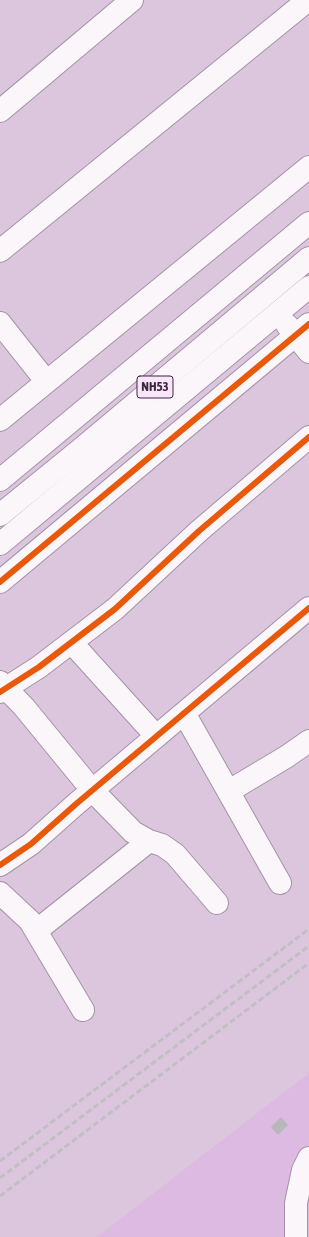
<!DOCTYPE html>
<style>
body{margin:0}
canvas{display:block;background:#dbc6de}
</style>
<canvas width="309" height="1237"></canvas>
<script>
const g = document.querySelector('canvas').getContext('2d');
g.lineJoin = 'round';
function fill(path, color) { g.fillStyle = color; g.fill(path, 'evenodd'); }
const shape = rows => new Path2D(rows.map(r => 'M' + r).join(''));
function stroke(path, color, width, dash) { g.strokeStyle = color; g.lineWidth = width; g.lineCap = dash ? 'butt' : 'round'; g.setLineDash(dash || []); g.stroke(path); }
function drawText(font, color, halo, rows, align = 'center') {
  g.font = font + ' "Asap Condensed",sans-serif'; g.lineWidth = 3.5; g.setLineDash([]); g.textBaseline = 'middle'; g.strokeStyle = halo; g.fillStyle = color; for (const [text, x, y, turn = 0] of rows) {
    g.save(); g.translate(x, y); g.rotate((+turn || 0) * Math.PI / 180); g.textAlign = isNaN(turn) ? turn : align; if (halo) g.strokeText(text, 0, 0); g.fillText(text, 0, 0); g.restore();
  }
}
fill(shape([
 [309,1073,309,1237,97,1237]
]), '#ddbae1');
fill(shape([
 [281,1117,288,1125,278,1135,271,1127]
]), '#b8b7b9');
const minor = shape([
 [0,111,132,0],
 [0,251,308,0],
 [0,323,46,381],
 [287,325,309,352],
 [0,420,309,167],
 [0,544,309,287],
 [0,582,309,324],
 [72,643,156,736],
 [0,682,24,707,92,790,133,832,149,841,162,845,175,854,217,903],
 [0,692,39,667,115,609,199,531,309,437],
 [184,713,280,883],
 [229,791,286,757,309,741],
 [0,865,31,844,76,804,309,608],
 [0,893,30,921,83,1010],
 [36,931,149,841],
 [296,1237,296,1203,303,1170,309,1158]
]);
const highway = shape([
 [0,480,309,223],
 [0,515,81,449,309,258]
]);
stroke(minor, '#a493a6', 24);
stroke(highway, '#a493a6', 24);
stroke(minor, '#faf6fa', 22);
stroke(highway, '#faf6fa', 22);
stroke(shape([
 [0,1161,309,929],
 [0,1178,309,946],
 [0,1196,309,963]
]), '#c3bec4', 3, [6, 3]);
stroke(shape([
 [0,582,309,324],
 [0,692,39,667,115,609,199,531,309,437],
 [0,865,31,844,76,804,309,608]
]), '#e8590c', 6);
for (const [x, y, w] of [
 [155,387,36]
]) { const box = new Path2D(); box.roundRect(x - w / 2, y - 11, w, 22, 3); g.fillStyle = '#f9e4fb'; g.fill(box); stroke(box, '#39293a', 1); }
drawText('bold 13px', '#39293a', null, [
 ["NH53",155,387]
]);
</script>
